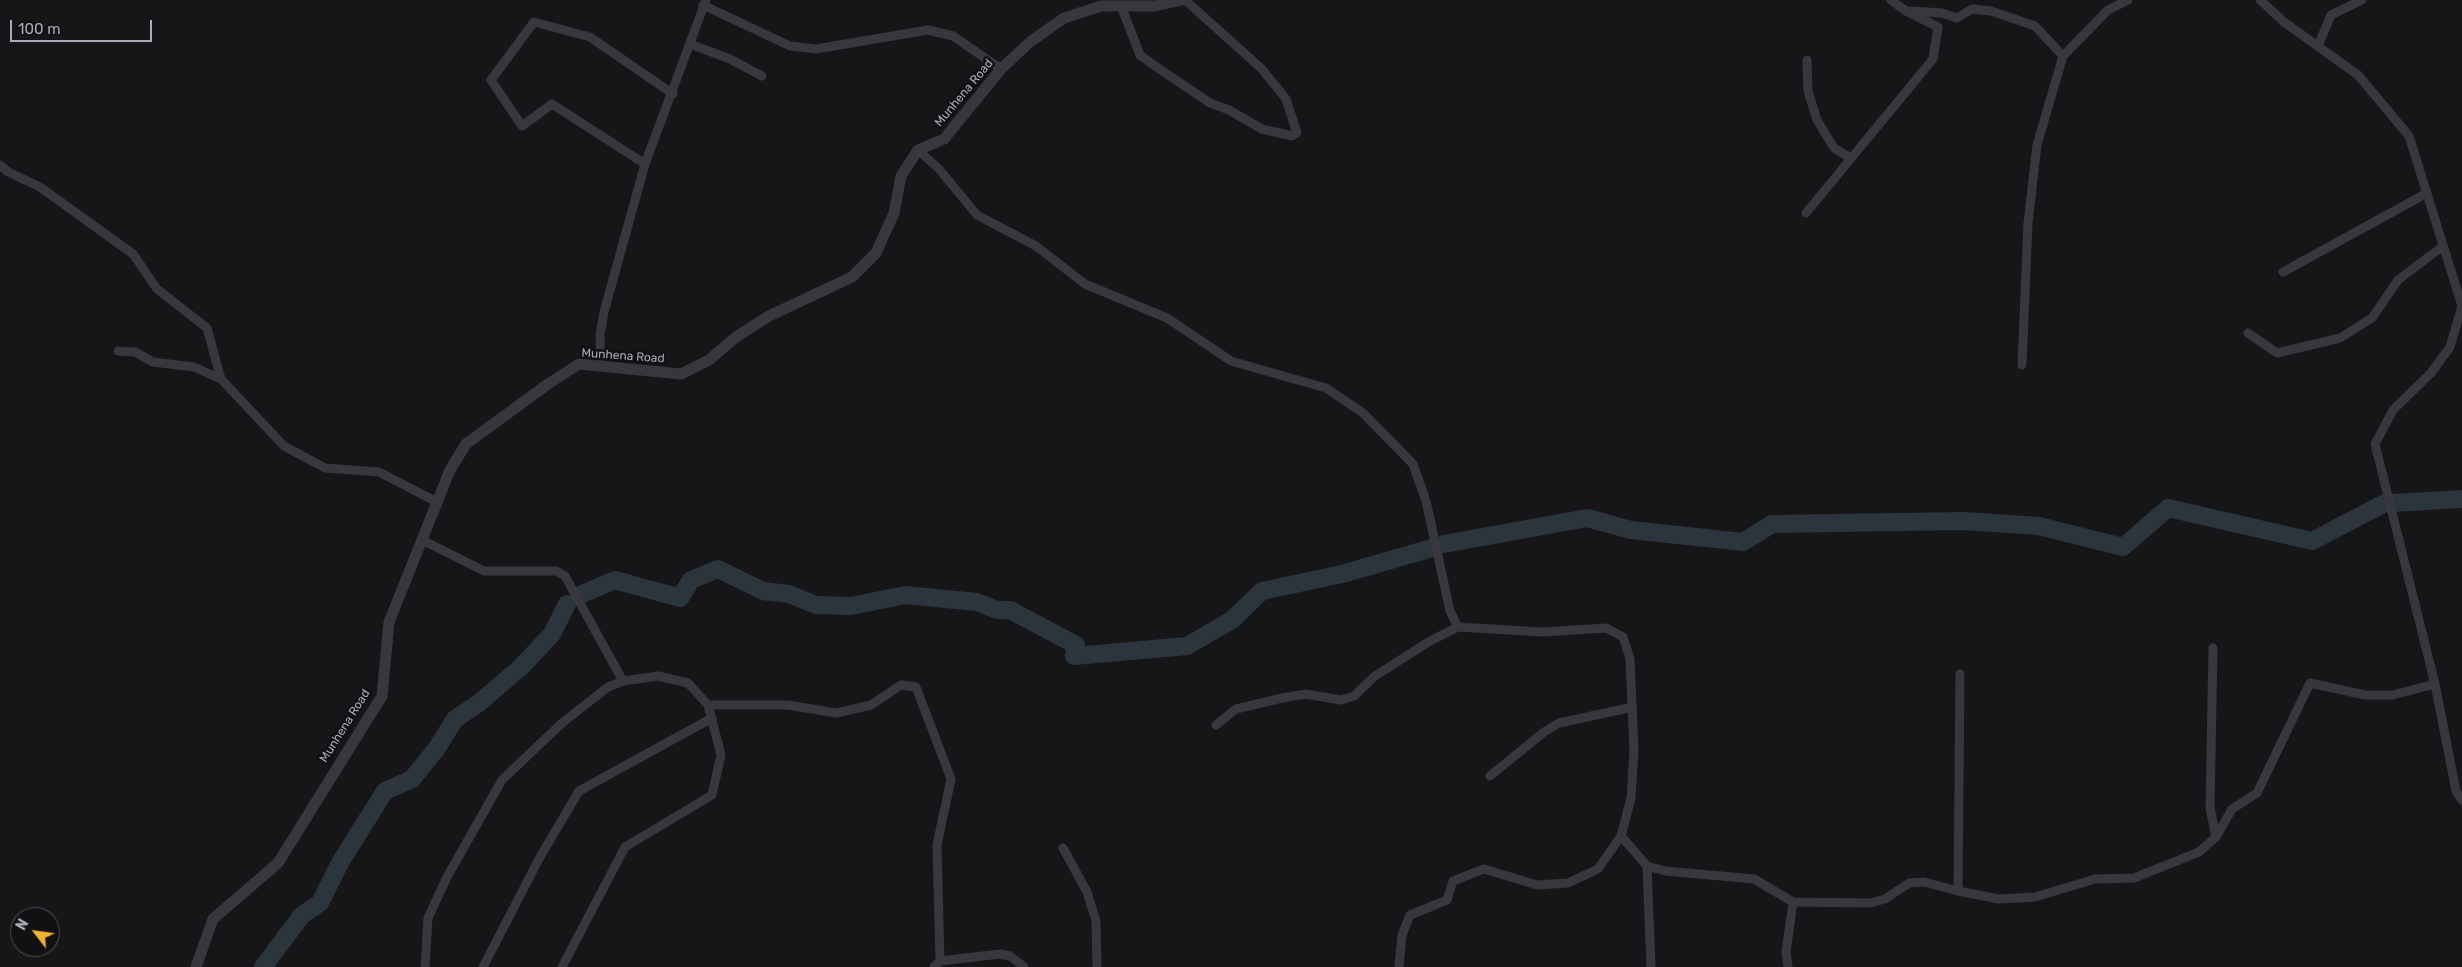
<!DOCTYPE html>
<style>
body{margin:0}
#map{position:relative;width:2462px;height:967px;overflow:hidden;background:#161618;font-family:Rubik,sans-serif}
canvas{display:block}
.north{position:absolute;left:10px;top:907px;width:50px;height:50px;box-sizing:border-box;background:#111113;border:1px solid #4d4f55;border-radius:50%;rotate:300deg;font-size:14px;font-weight:700;line-height:20px;text-align:center;color:#a8adb8}
.north::after{content:'';display:block;margin:auto;width:18px;height:22px;background:#f2b134;clip-path:polygon(50% 0,100% 100%,50% 72%,0 100%)}
.scale{position:absolute;left:10px;top:20px;width:142px;height:22px;box-sizing:border-box;border:2px solid #a8adb8;border-top:0;padding-left:6px;font-size:15px;line-height:18px;white-space:nowrap;color:#a8adb8;-webkit-text-stroke:4px #111113;paint-order:stroke}
</style>
<div id="map">
<canvas width="2462" height="967"></canvas>
<div class="north">N</div>
<div class="scale">100 m</div>
</div>
<script>
const g = document.querySelector('canvas').getContext('2d');
g.lineJoin = 'round';
const shape = rows => new Path2D(rows.map(r => 'M' + r).join(''));
function stroke(path, color, width, dash) { g.strokeStyle = color; g.lineWidth = width; g.lineCap = dash ? 'butt' : 'round'; g.setLineDash(dash || []); g.stroke(path); }
function drawText(font, color, halo, rows, align = 'center') {
  g.font = font + ' Rubik,sans-serif'; g.lineWidth = 5; g.setLineDash([]); g.textBaseline = 'middle'; g.strokeStyle = halo; g.fillStyle = color; for (const [text, x, y, turn = 0] of rows) {
    g.save(); g.translate(x, y); g.rotate((+turn || 0) * Math.PI / 180); g.textAlign = isNaN(turn) ? turn : align; if (halo) g.strokeText(text, 0, 0); g.fillText(text, 0, 0); g.restore();
  }
}
stroke(shape([
 [2392,503,2462,499],
 [1444,544,1587,518,1631,530,1743,542,1772,524,1963,521,2039,526,2123,547,2168,508,2312,541,2383,504],
 [582,594,615,580,680,598,691,580,718,569,763,591,789,594,816,605,851,606,905,595,977,602,997,610,1010,610,1076,645,1074,656,1187,646,1232,620,1262,591,1342,574,1432,548],
 [263,967,302,915,320,903,341,861,385,791,412,779,437,748,455,719,479,703,521,667,552,634,567,604]
]), '#2c353c', 18);
stroke(shape([
 [2260,0,2284,22,2358,75,2409,136,2462,306,2450,347,2431,373,2393,410,2375,444,2435,684,2456,791,2462,800],
 [703,5,790,46,816,49,928,30,953,36,1001,69],
 [1121,6,1140,55,1158,68,1210,103,1229,110,1262,129,1292,136,1297,133,1286,99,1262,69,1185,0],
 [1911,11,1942,13,1957,18,1972,9,1991,11,2035,26,2063,56],
 [690,44,730,59,762,76],
 [2318,46,2331,15,2362,0],
 [1807,60,1808,91,1817,120,1834,148,1851,158],
 [918,150,939,169,977,215,1036,246,1085,284,1167,318,1231,361,1326,388,1363,413,1413,464,1426,501,1450,611,1458,627,1543,632,1606,628,1623,637,1630,659,1634,750,1631,798,1621,836,1647,866,1651,967],
 [645,164,552,104,522,126,491,80,534,22,590,37,673,94],
 [0,165,8,172,40,187,133,254,157,289,207,328,221,379,284,446,325,468,379,472,437,502],
 [1806,213,1933,59,1938,27,1906,11,1891,0],
 [2283,272,2427,193],
 [2248,333,2277,353,2340,338,2372,318,2398,280,2443,246],
 [118,351,135,352,153,362,194,367,221,379],
 [2022,365,2028,223,2037,145,2063,56,2108,10,2128,0],
 [601,366,600,335,604,312,645,164,706,0],
 [422,540,484,571,556,571,565,576,623,681,658,676,688,683,708,705,721,755,712,795,625,847,562,967],
 [2213,648,2210,808,2216,837],
 [708,705,788,705,836,713,871,705,901,685,916,687,951,779,937,845,940,961,934,967],
 [1216,725,1236,709,1282,698,1306,694,1341,700,1354,696,1375,676,1430,641,1458,627],
 [1490,776,1544,732,1559,723,1633,707],
 [1063,848,1087,892,1096,921,1097,967],
 [1647,866,1665,871,1754,879,1793,902,1870,903,1885,899,1909,883,1924,882,1958,891,1960,674],
 [1958,891,1999,899,2035,897,2095,879,2134,878,2199,852,2216,837,2232,809,2257,793,2310,683,2365,695,2393,695,2435,684],
 [940,961,1000,954,1010,956,1024,967],
 [425,967,428,918,447,877,502,780,562,723,608,687,623,681],
 [483,967,540,857,579,791,712,718],
 [1399,967,1402,935,1410,915,1447,900,1453,881,1484,869,1537,885,1568,883,1598,869,1621,836],
 [1788,967,1786,952,1793,902]
]), '#37383d', 9);
stroke(shape([
 [196,967,213,919,278,863,382,696,389,622,450,470,466,444,548,384,579,364,681,374,709,360,736,337,769,316,852,277,876,253,894,213,901,176,918,150,944,139,1001,69,1030,42,1064,18,1101,6,1155,6,1182,0]
]), '#37383d', 11);
drawText('12px', '#a8adb8', '#111113', [
 ["Munhena Road",964,93,-50],
 ["Munhena Road",623,356,4],
 ["Munhena Road",345,726,-58]
]);
</script>
